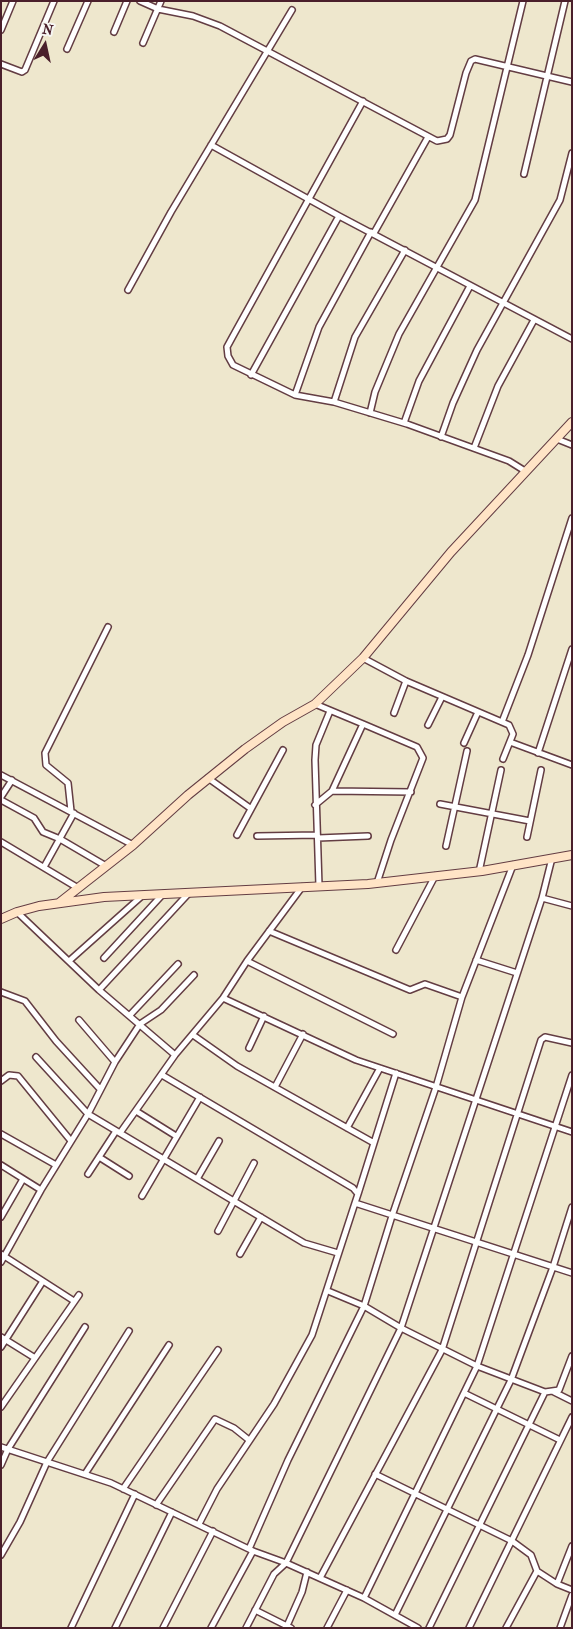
<!DOCTYPE html>
<style>
body{margin:0}
#map{position:relative;width:573px;height:1629px;overflow:hidden;background:#eee7cd;font-family:"IM FELL French Canon",serif}
canvas{display:block}
.frame{position:absolute;inset:0;border:2px solid #4a1f2b;pointer-events:none}
.north{position:absolute;left:20px;top:20px;width:50px;height:50px;-webkit-text-stroke:4px #f6f6f2;paint-order:stroke;rotate:10deg;font-size:14px;font-weight:700;line-height:20px;text-align:center;color:#4a1f2b}
.north::after{content:'';display:block;margin:auto;width:18px;height:22px;background:#4a1f2b;clip-path:polygon(50% 0,100% 100%,50% 72%,0 100%)}
</style>
<div id="map">
<canvas width="573" height="1629"></canvas>
<div class="frame"></div>
<div class="north">N</div>
</div>
<script>
const g = document.querySelector('canvas').getContext('2d');
g.lineJoin = 'round';
const shape = rows => new Path2D(rows.map(r => 'M' + r).join(''));
function stroke(path, color, width, dash) { g.strokeStyle = color; g.lineWidth = width; g.lineCap = dash ? 'butt' : 'round'; g.setLineDash(dash || []); g.stroke(path); }
const street = shape([
 [140,1,158,9,193,16,220,26,437,141,447,139,450,135,466,73,471,61,475,59,572,82],
 [1,30,13,1],
 [114,32,127,1],
 [143,43,161,1],
 [67,49,88,1],
 [1,64,22,72,25,70,54,1],
 [363,101,233,336,227,347,228,356,233,365,295,395,334,402,407,424,509,461,525,471],
 [211,145,339,216,572,339],
 [524,174,565,1],
 [374,233,428,137],
 [128,290,171,212,292,10],
 [251,375,339,216],
 [295,395,319,327,371,232],
 [334,402,355,337,405,250],
 [370,413,375,392,399,334,475,200,523,1],
 [404,423,419,381,470,286],
 [441,437,453,403,477,350,560,200,572,153],
 [557,439,572,445],
 [474,448,498,386,534,320],
 [363,658,406,681,509,725,513,734,503,759],
 [315,704,363,724,332,791,315,805],
 [394,713,406,681],
 [502,722,528,655,572,518],
 [363,724,417,747,423,758,391,840,377,883],
 [428,725,442,697],
 [510,742,572,765],
 [464,743,478,712],
 [538,753,572,649],
 [1,775,133,845],
 [208,778,250,808],
 [332,791,411,792],
 [1,797,12,780],
 [1,800,34,818,43,832,60,839,106,866],
 [440,804,530,821],
 [71,811,68,783,46,765,45,753,108,627],
 [237,835,283,750],
 [257,836,317,835],
 [527,837,541,770],
 [318,838,368,836],
 [1,842,78,888],
 [446,846,467,751],
 [44,867,74,813],
 [479,872,501,770],
 [319,886,315,760,316,745,330,711],
 [542,898,572,906],
 [17,912,99,990,175,1055],
 [269,931,410,990,425,984,462,997],
 [396,950,435,876],
 [104,958,163,894],
 [476,960,517,973],
 [69,961,143,895],
 [247,961,393,1034],
 [99,990,189,893],
 [1,992,25,1001,56,1041,100,1089],
 [223,998,356,1060,572,1132],
 [130,1015,178,964],
 [79,1020,115,1062],
 [193,1035,237,1066,374,1143],
 [249,1048,264,1016],
 [36,1057,88,1114,304,1243,338,1253],
 [162,1075,353,1188,358,1194,355,1203,572,1273],
 [1,1081,9,1075,18,1076,71,1141],
 [275,1087,303,1034],
 [136,1111,176,1136],
 [347,1128,380,1068],
 [120,1133,175,1055,223,998,247,961,302,887],
 [1,1134,56,1165],
 [99,1157,129,1176],
 [1,1165,41,1190],
 [88,1174,116,1131],
 [197,1179,219,1141],
 [358,1194,396,1073],
 [142,1196,200,1097],
 [1,1217,23,1179],
 [218,1231,254,1163],
 [1,1254,74,1301],
 [240,1254,261,1217],
 [1,1262,41,1190,88,1114,115,1062,140,1024,161,1010,194,975],
 [328,1291,364,1306,401,1328,477,1366,545,1392,559,1390,572,1356],
 [1,1337,35,1358],
 [1,1347,43,1281],
 [554,1392,572,1401],
 [464,1393,560,1440],
 [1,1407,79,1295],
 [1,1447,111,1483,253,1551,286,1563,364,1598,418,1628],
 [1,1465,8,1449,85,1327],
 [85,1474,169,1345],
 [375,1474,512,1541,531,1555,537,1571,557,1584,572,1590],
 [123,1489,218,1350],
 [156,1505,215,1419,234,1428,249,1440],
 [199,1524,217,1489,274,1404,312,1335,355,1203],
 [249,1549,288,1460,364,1306,392,1216,436,1087,462,997,513,865],
 [1,1555,20,1522,47,1462,129,1331],
 [320,1578,442,1350,541,1040,545,1037,572,1043],
 [557,1584,572,1546],
 [364,1598,477,1366,572,1075],
 [255,1610,291,1628],
 [395,1615,511,1380,553,1267,572,1207],
 [71,1628,135,1494],
 [115,1628,172,1512],
 [163,1628,213,1531],
 [211,1628,253,1551],
 [246,1628,274,1574,286,1563,401,1328,542,898,552,858],
 [286,1628,302,1592,307,1572],
 [327,1628,347,1590],
 [429,1628,545,1392],
 [469,1628,572,1417],
 [506,1628,537,1571],
 [560,1628,572,1595]
]);
const secondary = shape([
 [59,903,133,845,188,795,245,749,283,722,315,704,363,658,451,552,572,422],
 [1,919,17,912,39,906,104,897,368,884,482,871,572,855]
]);
stroke(street, '#633d43', 8);
stroke(secondary, '#633d43', 10);
stroke(street, '#fff', 5);
stroke(secondary, '#ffe4c6', 8);
</script>
